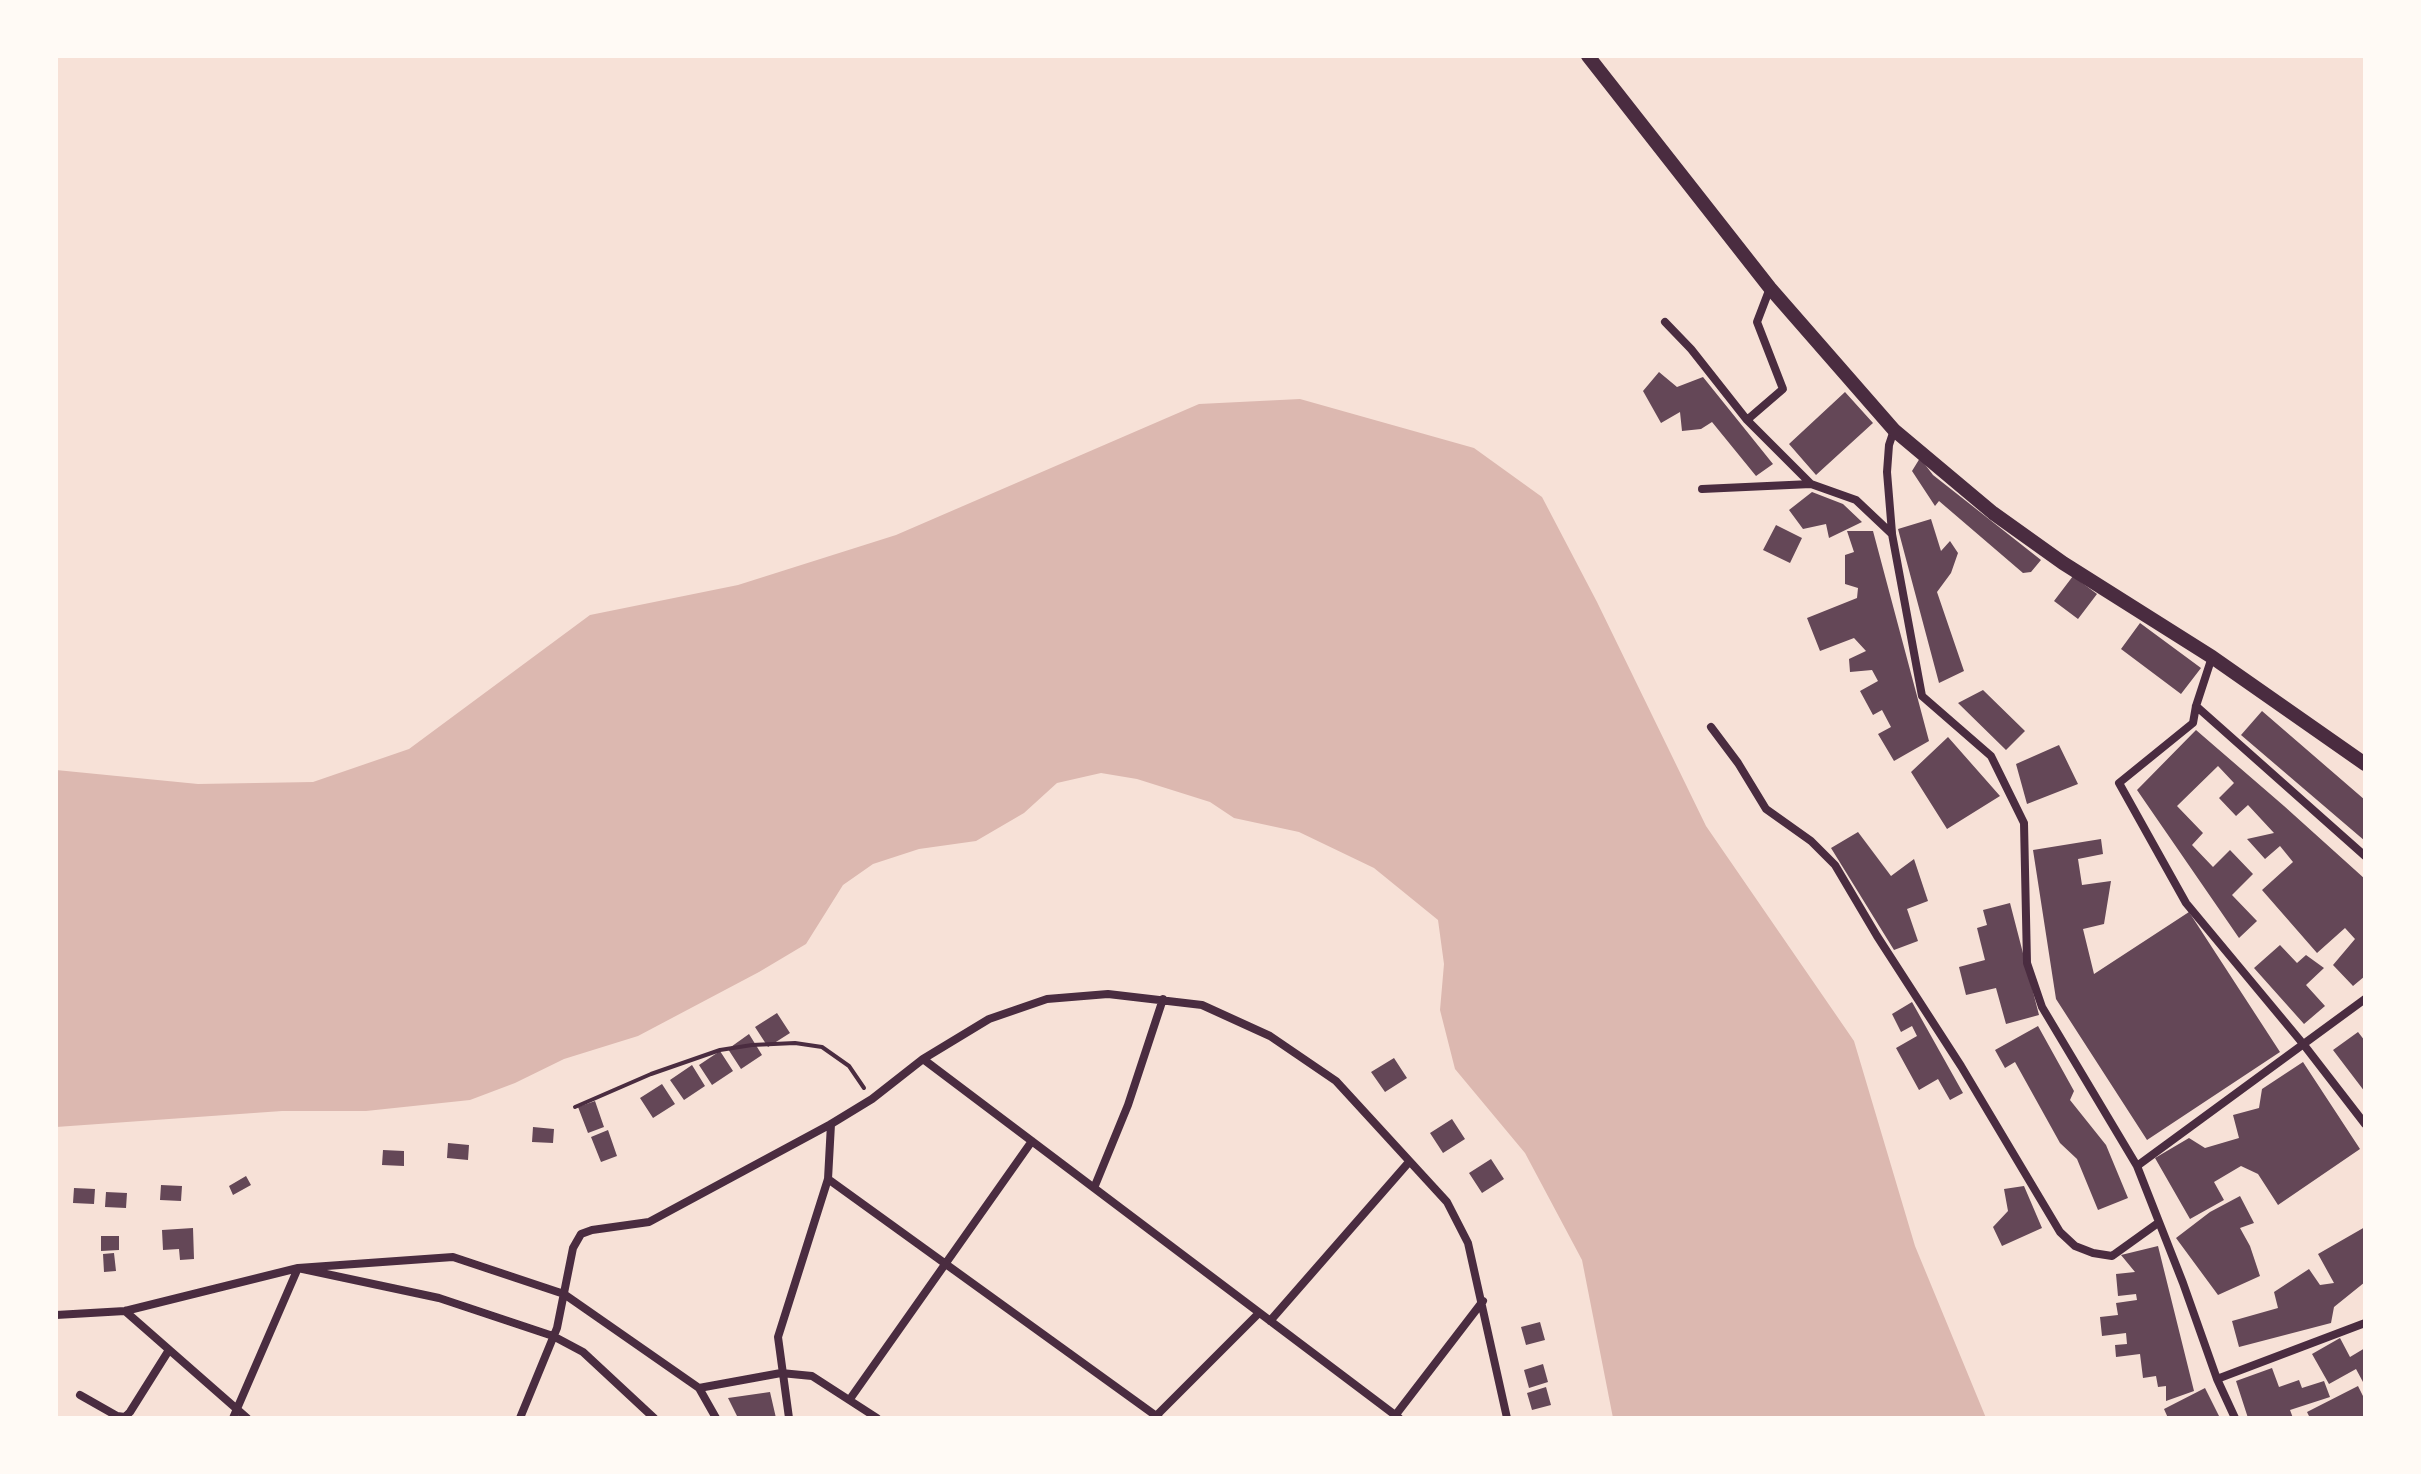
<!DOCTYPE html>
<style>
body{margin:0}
#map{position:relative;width:2421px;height:1474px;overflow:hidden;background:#f7e1d7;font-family:Raleway,sans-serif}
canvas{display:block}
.frame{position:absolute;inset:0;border:58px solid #fffaf5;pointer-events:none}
</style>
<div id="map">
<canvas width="2421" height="1474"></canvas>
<div class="frame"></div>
</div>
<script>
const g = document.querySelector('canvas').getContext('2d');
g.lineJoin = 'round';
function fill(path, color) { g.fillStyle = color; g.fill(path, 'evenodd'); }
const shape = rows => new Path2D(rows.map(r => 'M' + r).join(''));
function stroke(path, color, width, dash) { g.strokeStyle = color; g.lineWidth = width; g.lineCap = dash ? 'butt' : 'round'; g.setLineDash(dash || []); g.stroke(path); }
fill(shape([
 [1300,399,1474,448,1542,497,1597,602,1706,826,1854,1041,1915,1246,1986,1418,1613,1418,1582,1260,1525,1153,1455,1069,1440,1010,1444,964,1438,920,1374,868,1299,832,1234,818,1210,802,1137,779,1101,773,1057,783,1024,813,976,841,919,849,873,864,843,885,806,944,759,972,638,1036,564,1059,515,1083,470,1100,366,1111,282,1111,56,1127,56,770,198,784,313,782,409,749,590,615,738,585,896,535,1199,404]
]), '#dcb8b0');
fill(shape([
 [1659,372,1677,387,1703,377,1773,464,1756,476,1712,422,1701,429,1682,431,1680,412,1661,423,1643,391],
 [1845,392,1873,423,1816,475,1789,444],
 [1920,458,1933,475,2041,560,2031,572,2023,573,1939,501,1935,506,1912,471],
 [1812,492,1843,504,1862,522,1829,538,1826,524,1803,529,1789,510],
 [1931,519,1941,551,1950,541,1958,553,1951,573,1937,592,1964,671,1939,683,1898,529],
 [1776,525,1802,538,1790,563,1763,550],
 [1847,531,1873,531,1929,741,1894,761,1878,734,1891,727,1882,710,1873,715,1860,691,1878,681,1872,670,1850,672,1849,659,1866,651,1854,638,1820,651,1807,618,1857,598,1858,588,1845,584,1845,555,1854,552],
 [2073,576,2097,594,2078,619,2054,601],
 [2140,623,2201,668,2181,694,2121,649],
 [1983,690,2025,731,2006,750,1958,703],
 [2262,711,2365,800,2365,841,2241,735],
 [2196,730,2284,806,2365,879,2365,976,2353,986,2333,965,2355,939,2345,928,2317,953,2262,890,2293,862,2280,846,2265,859,2247,839,2274,833,2248,805,2236,816,2219,798,2234,783,2218,766,2177,806,2203,833,2192,845,2213,867,2230,850,2253,874,2232,895,2257,921,2239,938,2137,790],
 [1948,737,2000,796,1947,829,1911,772],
 [2059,745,2078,784,2027,804,2016,764],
 [1858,832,1891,876,1914,859,1928,901,1907,909,1918,941,1894,950,1831,848],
 [2101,839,2103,854,2078,859,2082,885,2111,881,2104,924,2083,929,2094,974,2189,912,2280,1052,2147,1140,2056,999,2033,850],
 [2010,903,2039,1015,2006,1024,1996,988,1966,995,1959,967,1985,960,1977,928,1987,925,1983,910],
 [2280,945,2297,963,2306,955,2324,968,2306,985,2325,1006,2304,1024,2254,968],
 [1912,1002,1963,1093,1950,1100,1938,1079,1919,1090,1896,1048,1917,1036,1912,1026,1901,1032,1892,1014],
 [777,1013,790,1033,768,1047,755,1027],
 [2038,1026,2074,1091,2070,1100,2106,1145,2128,1198,2098,1210,2077,1159,2060,1143,2015,1062,2005,1068,1995,1050],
 [2358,1032,2365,1041,2365,1092,2333,1050],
 [749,1034,762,1055,741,1069,728,1049],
 [720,1051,733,1071,712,1085,699,1065],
 [1394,1058,1407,1078,1385,1092,1371,1072],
 [2303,1062,2360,1149,2278,1205,2258,1174,2241,1166,2214,1182,2224,1200,2190,1219,2155,1158,2189,1138,2205,1148,2239,1138,2233,1115,2259,1108,2262,1089],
 [692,1065,705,1086,684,1100,670,1080],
 [662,1084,675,1104,653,1118,640,1098],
 [595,1101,604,1127,588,1133,578,1107],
 [1452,1119,1465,1139,1443,1153,1430,1133],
 [533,1127,554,1129,553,1143,532,1142],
 [608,1130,617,1156,601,1162,591,1137],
 [448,1143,469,1145,468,1160,447,1158],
 [383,1150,404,1151,404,1166,382,1165],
 [1491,1159,1504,1179,1482,1193,1469,1173],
 [246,1176,251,1185,233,1195,229,1186],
 [161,1185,182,1186,181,1201,160,1200],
 [2024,1186,2042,1228,2002,1246,1993,1227,2008,1211,2004,1189],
 [74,1188,95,1189,94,1204,73,1203],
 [106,1192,127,1193,126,1208,105,1207],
 [2240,1196,2254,1223,2240,1228,2250,1246,2260,1276,2218,1295,2176,1238,2210,1212],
 [2365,1227,2365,1282,2334,1307,2331,1323,2239,1347,2232,1321,2278,1308,2274,1292,2309,1269,2320,1285,2334,1283,2318,1254],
 [193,1228,194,1259,180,1260,179,1249,163,1250,162,1230],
 [101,1236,119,1236,119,1250,101,1251],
 [2158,1246,2194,1391,2166,1401,2166,1386,2158,1387,2156,1376,2143,1378,2140,1354,2116,1357,2115,1345,2127,1344,2126,1333,2102,1336,2100,1317,2118,1315,2116,1303,2137,1300,2136,1294,2118,1296,2116,1274,2135,1272,2121,1255],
 [114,1253,116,1271,104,1272,103,1254],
 [1540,1322,1545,1340,1526,1345,1521,1327],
 [2340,1338,2350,1357,2365,1348,2363,1382,2356,1369,2329,1384,2312,1354],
 [1543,1364,1548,1382,1529,1388,1524,1370],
 [2272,1368,2279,1387,2299,1380,2302,1388,2324,1381,2330,1397,2290,1410,2293,1418,2248,1418,2236,1381],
 [2358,1386,2365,1400,2365,1418,2310,1418,2307,1412],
 [1546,1387,1551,1405,1532,1410,1527,1393],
 [2205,1388,2220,1418,2168,1418,2164,1409],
 [770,1392,776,1418,738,1418,728,1398]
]), '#644757');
stroke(shape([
 [575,1107,651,1074,720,1050,752,1045,795,1043,822,1047,849,1066,864,1088]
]), '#4a2c40', 4);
stroke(shape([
 [1665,322,1691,349,1747,420,1811,484,1856,500,1892,534,1922,696,1991,756,2024,823,2027,963,2042,1007,2137,1166,2183,1283,2217,1379,2235,1418],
 [1747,420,1783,389,1757,322,1770,288],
 [1702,489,1811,484],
 [1892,533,1887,472,1889,445,1894,430],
 [2212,657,2196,706,2193,723,2119,783,2186,903,2304,1045,2365,1124],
 [2196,706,2365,856],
 [1711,727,1738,763,1766,809,1811,841,1835,865,1877,936,1961,1066,2060,1232,2075,1246,2093,1253,2112,1256,2158,1223],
 [923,1059,1399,1418],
 [2137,1166,2365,999],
 [828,1179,1159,1418],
 [1094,1188,1128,1105,1163,999],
 [125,1311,247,1418],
 [56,1315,125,1311,298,1268,439,1298,553,1336,583,1352,654,1418],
 [1270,1321,1409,1162],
 [2217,1379,2365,1323],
 [699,1388,781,1373,812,1376,877,1418],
 [80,1395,117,1416,125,1417,130,1412,169,1350],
 [850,1399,1032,1141],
 [1155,1417,1259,1313],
 [1394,1417,1483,1301],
 [233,1418,298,1268,453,1257,564,1294,699,1388,716,1418],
 [520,1418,557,1328,573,1248,581,1234,592,1230,649,1222,831,1124,872,1099,923,1059,989,1019,1047,999,1108,994,1202,1005,1270,1036,1336,1081,1447,1202,1468,1243,1507,1418],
 [789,1418,778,1337,828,1179,831,1124]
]), '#4a2c40', 8);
stroke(shape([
 [1588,56,1770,288,1894,430,1993,513,2063,563,2212,657,2365,764]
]), '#4a2c40', 14);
</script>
